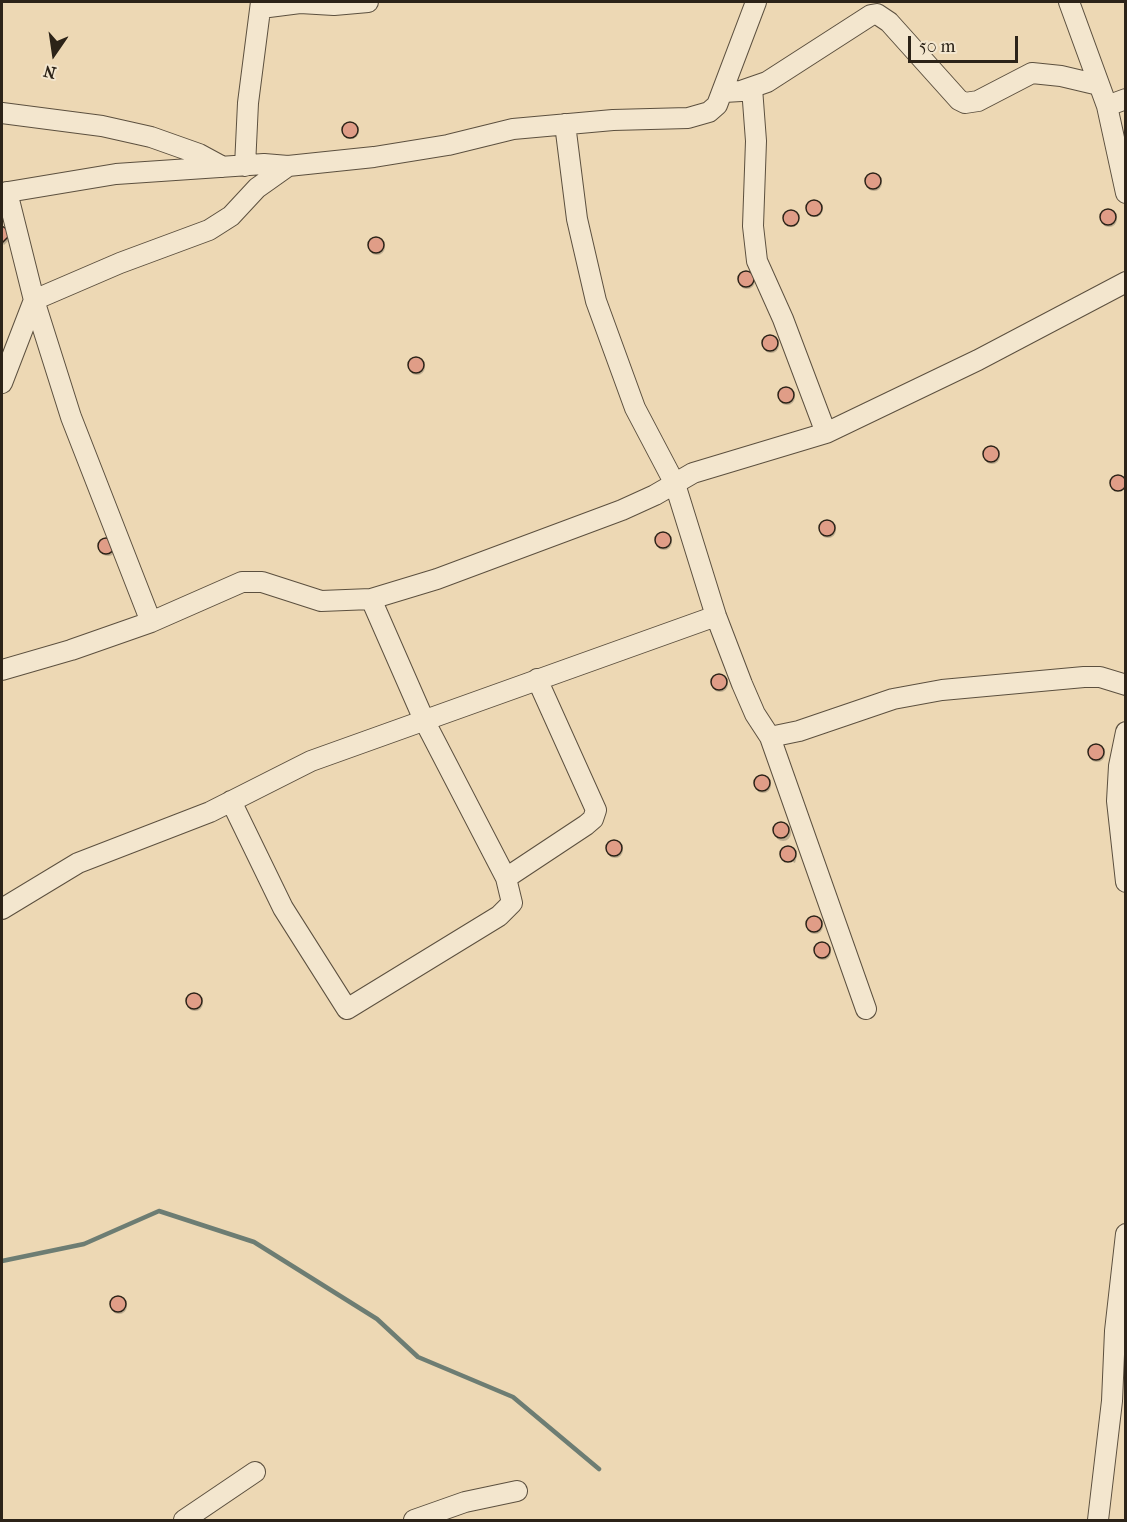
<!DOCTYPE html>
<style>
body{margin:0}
#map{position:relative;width:1127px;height:1522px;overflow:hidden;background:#edd8b4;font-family:"IM FELL French Canon",serif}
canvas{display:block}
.frame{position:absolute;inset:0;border:3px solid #2c2318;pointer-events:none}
.north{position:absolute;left:24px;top:24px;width:60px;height:60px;-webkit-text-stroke:4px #f3e6ce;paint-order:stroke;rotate:193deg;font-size:16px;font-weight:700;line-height:24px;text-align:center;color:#2c2318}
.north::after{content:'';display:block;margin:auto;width:21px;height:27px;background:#2c2318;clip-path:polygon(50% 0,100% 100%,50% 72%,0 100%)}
.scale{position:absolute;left:908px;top:36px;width:110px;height:27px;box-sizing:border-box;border:3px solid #2c2318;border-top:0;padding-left:8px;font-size:18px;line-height:21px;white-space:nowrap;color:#2c2318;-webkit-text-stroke:4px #f3e6ce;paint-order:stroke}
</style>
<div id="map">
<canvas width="1127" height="1522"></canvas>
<div class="frame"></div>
<div class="north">N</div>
<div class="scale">50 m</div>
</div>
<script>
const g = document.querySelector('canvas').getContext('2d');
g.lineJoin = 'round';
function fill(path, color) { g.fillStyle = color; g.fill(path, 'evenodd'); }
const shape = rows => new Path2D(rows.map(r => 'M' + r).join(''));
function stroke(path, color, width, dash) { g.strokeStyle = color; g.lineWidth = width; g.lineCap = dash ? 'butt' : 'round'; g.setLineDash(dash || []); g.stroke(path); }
fill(shape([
 '343 131a8 8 0 1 1 16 0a8 8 0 1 1-16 0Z',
 '866 183a8 8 0 1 1 16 0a8 8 0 1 1-16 0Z',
 '807 209a8 8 0 1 1 16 0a8 8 0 1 1-16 0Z',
 '1101 219a8 8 0 1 1 16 0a8 8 0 1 1-16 0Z',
 '785 220a7 7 0 1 1 14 0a7 7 0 1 1-14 0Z',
 [2,228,8,233,9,240,4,245,2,243],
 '369 247a8 8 0 1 1 16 0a8 8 0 1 1-16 0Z',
 '739 281a8 8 0 1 1 16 0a8 8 0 1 1-16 0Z',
 '763 345a8 8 0 1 1 16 0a8 8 0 1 1-16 0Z',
 '409 367a8 8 0 1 1 16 0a8 8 0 1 1-16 0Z',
 '779 397a8 8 0 1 1 16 0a8 8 0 1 1-16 0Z',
 '984 456a8 8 0 1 1 16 0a8 8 0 1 1-16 0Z',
 '1112 484a7 7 0 1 1 14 0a7 7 0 1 1-14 0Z',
 '820 530a8 8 0 1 1 16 0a8 8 0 1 1-16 0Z',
 '656 542a8 8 0 1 1 16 0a8 8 0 1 1-16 0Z',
 '100 548a8 8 0 1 1 16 0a8 8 0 1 1-16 0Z',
 '712 684a8 8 0 1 1 16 0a8 8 0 1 1-16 0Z',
 '1089 754a8 8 0 1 1 16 0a8 8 0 1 1-16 0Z',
 '755 785a8 8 0 1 1 16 0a8 8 0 1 1-16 0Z',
 '775 833a8 8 0 1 1 16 0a8 8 0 1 1-16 0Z',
 '607 850a8 8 0 1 1 16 0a8 8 0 1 1-16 0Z',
 [786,848,792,849,797,856,795,863,782,857],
 '807 926a8 8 0 1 1 16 0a8 8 0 1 1-16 0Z',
 '815 952a8 8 0 1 1 16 0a8 8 0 1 1-16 0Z',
 '187 1003a8 8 0 1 1 16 0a8 8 0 1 1-16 0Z',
 '111 1306a8 8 0 1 1 16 0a8 8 0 1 1-16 0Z'
]), '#0003');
stroke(shape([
 [2,1261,84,1244,159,1211,254,1242,377,1319,418,1357,513,1397,599,1469]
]), '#6d7d73', 4.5);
const building = shape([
 '342 130a8 8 0 1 1 16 0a8 8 0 1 1-16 0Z',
 '865 181a8 8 0 1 1 16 0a8 8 0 1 1-16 0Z',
 '806 208a8 8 0 1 1 16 0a8 8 0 1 1-16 0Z',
 '1100 217a8 8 0 1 1 16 0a8 8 0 1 1-16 0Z',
 '783 218a8 8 0 1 1 16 0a8 8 0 1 1-16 0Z',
 [2,226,8,230,8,237,2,243,2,226],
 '368 245a8 8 0 1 1 16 0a8 8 0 1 1-16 0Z',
 '738 279a8 8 0 1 1 16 0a8 8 0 1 1-16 0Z',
 '762 343a8 8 0 1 1 16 0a8 8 0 1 1-16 0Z',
 '408 365a8 8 0 1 1 16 0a8 8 0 1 1-16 0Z',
 '778 395a8 8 0 1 1 16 0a8 8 0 1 1-16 0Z',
 '983 454a8 8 0 1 1 16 0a8 8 0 1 1-16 0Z',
 '1110 483a8 8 0 1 1 16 0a8 8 0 1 1-16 0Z',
 '819 528a8 8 0 1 1 16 0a8 8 0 1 1-16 0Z',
 '655 540a8 8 0 1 1 16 0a8 8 0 1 1-16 0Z',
 '98 546a8 8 0 1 1 16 0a8 8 0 1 1-16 0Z',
 '711 682a8 8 0 1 1 16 0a8 8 0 1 1-16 0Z',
 '1088 752a8 8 0 1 1 16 0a8 8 0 1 1-16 0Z',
 '754 783a8 8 0 1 1 16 0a8 8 0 1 1-16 0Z',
 '773 830a8 8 0 1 1 16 0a8 8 0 1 1-16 0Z',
 '606 848a8 8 0 1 1 16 0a8 8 0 1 1-16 0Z',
 '780 854a8 8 0 1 1 16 0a8 8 0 1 1-16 0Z',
 '806 924a8 8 0 1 1 16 0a8 8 0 1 1-16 0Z',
 '814 950a8 8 0 1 1 16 0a8 8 0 1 1-16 0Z',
 '186 1001a8 8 0 1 1 16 0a8 8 0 1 1-16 0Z',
 '110 1304a8 8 0 1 1 16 0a8 8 0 1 1-16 0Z'
]);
fill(building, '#e09d87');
stroke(building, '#2c2318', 1.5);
const minor = shape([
 [1069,2,1107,106,1126,193],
 [261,8,300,3,334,5,368,2],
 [752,88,756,141,753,226,757,261,783,319,826,433],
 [724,92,741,91,767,82,871,15,877,14,889,22,959,100,965,103,978,101,1032,73,1061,76,1099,85],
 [1107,106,1126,99],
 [2,113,102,126,151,137,199,154,223,167],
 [565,124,577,219,596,301,635,408,675,484,716,616,742,684,755,714,770,737,799,731,893,699,942,690,1084,677,1100,677,1126,685],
 [245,166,248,103,261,2],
 [7,192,34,300,71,417,151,622],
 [2,193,116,174,264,164,288,166,374,157,448,145,513,129,613,120,688,118,709,112,717,105,756,2],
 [2,383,34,300,120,263,209,230,231,216,257,188,288,166],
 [2,670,71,650,151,622,242,582,262,582,321,601,371,599],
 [1126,732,1119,766,1117,801,1126,882],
 [770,737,866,1009],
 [231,801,283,908,347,1009,499,916,512,903,506,878,424,720,371,599,437,579,622,510,655,495,693,473,826,433,978,360,1126,282],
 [506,878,586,825,593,819,596,810,537,679],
 [2,909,78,863,210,812,311,761,716,616],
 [184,1520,255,1472],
 [414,1520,465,1502,517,1491],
 [1098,1520,1112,1401,1115,1331,1126,1234]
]);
stroke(minor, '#5c503f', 22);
stroke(minor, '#f3e6ce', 20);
</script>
